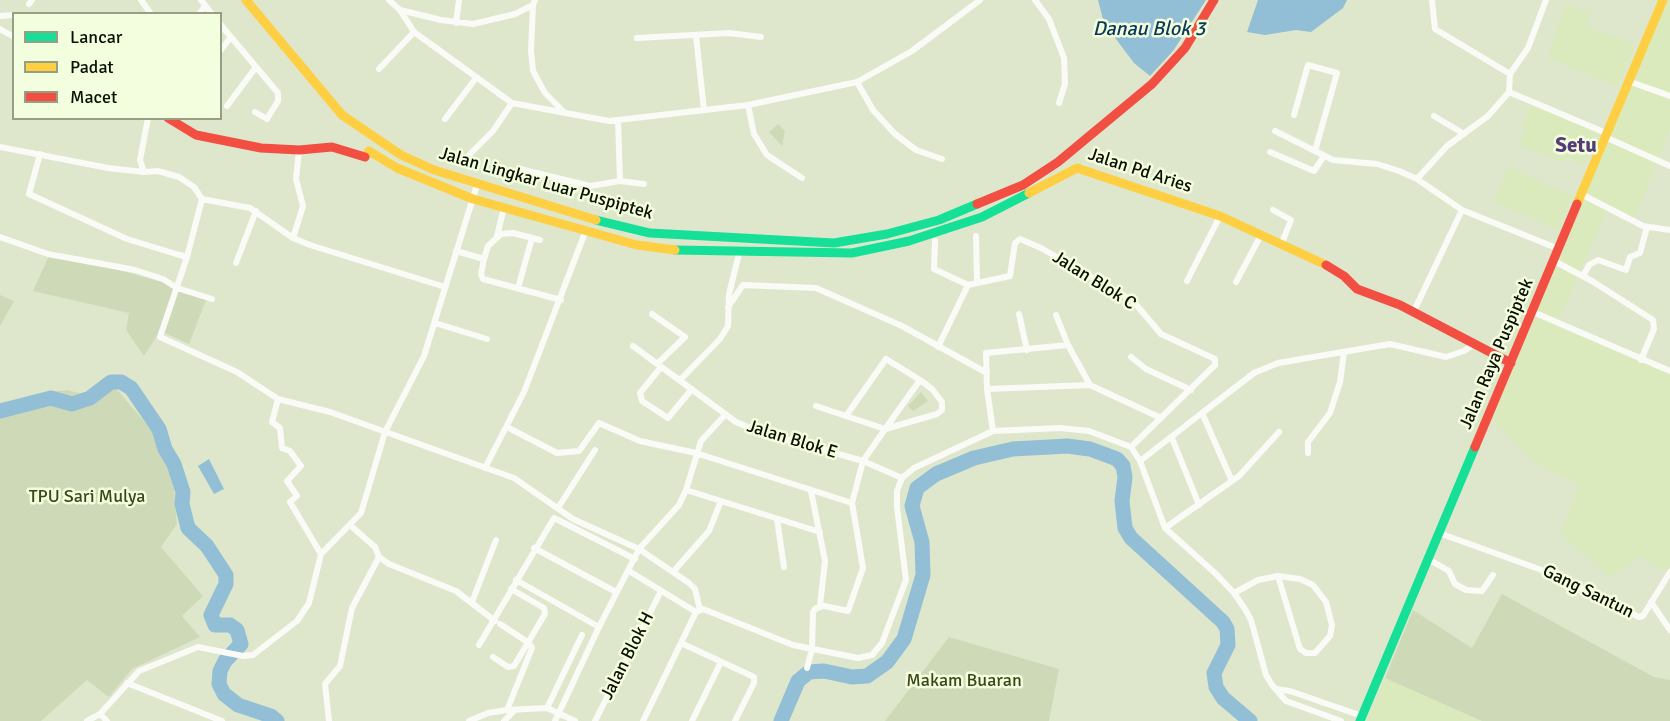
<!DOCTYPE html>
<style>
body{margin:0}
#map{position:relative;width:1670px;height:721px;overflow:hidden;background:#dee7cc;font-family:Signika,sans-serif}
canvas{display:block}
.legend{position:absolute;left:12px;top:12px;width:210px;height:108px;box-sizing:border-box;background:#f3fedf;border:2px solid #969e86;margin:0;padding:8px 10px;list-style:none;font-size:18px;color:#0a0f01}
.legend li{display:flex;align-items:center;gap:12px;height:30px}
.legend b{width:30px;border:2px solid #969e86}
</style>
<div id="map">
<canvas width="1670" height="721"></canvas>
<ul class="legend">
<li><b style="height:8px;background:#16e098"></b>Lancar</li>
<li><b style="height:8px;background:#ffcf43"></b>Padat</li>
<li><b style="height:8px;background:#f24e42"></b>Macet</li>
</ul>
</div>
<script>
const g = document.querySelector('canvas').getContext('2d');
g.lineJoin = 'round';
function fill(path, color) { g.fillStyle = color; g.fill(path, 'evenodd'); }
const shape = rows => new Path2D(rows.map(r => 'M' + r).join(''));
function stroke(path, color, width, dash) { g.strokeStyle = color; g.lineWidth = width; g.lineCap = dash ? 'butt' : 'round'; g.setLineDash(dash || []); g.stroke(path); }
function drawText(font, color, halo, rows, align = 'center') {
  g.font = font + ' Signika,sans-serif'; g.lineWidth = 5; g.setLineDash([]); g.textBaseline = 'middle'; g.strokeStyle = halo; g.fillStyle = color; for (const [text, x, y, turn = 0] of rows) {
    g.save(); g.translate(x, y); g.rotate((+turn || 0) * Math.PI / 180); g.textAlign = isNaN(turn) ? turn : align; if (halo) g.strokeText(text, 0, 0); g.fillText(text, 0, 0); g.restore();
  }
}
fill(shape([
 [1667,0,1670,0,1670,129,1633,222,1607,210,1558,320,1670,370,1670,568,1667,573,1640,556,1610,577,1560,534,1580,485,1538,465,1491,418],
 [1565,5,1590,13,1585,26,1635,45,1618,87,1548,58],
 [1530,105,1598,132,1584,165,1567,158,1565,162,1519,145,1525,131,1521,129],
 [1508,167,1573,196,1559,230,1494,202],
 [1385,678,1483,720,1482,721,1367,721]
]), '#dbeabd');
fill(shape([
 [778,124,785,131,782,146,769,132],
 [51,251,208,295,189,344,160,331,144,356,126,330,129,313,33,291],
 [0,295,14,301,0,326],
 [106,377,162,442,173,478,177,524,161,547,203,596,182,616,200,637,132,669,109,697,87,680,41,721,0,721,0,410,49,392,68,390,85,395],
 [921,392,928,401,913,411,908,406],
 [1502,594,1654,677,1670,680,1670,721,1482,721,1385,678,1413,610,1472,648],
 [949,637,1059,669,1049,721,885,721]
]), '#cedab7');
fill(shape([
 [1098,0,1206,0,1173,51,1150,76,1134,63,1104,23],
 [1258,0,1347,0,1343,8,1311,32,1296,30,1265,35,1247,32],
 [209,459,224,489,214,494,198,466]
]), '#92bed6');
stroke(shape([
 [0,411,51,398,72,404,90,398,111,382,121,382,131,388,159,429,165,449,174,464,183,492,182,504,188,528,207,546,226,575,226,584,211,615,215,625,230,625,237,630,241,644,225,661,220,671,219,684,224,694,238,705,271,716,277,721],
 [781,721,798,681,809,672,824,671,852,677,867,676,887,662,904,639,923,575,922,542,912,506,917,488,936,474,974,458,1013,449,1067,446,1090,449,1117,459,1123,466,1125,477,1122,501,1125,528,1131,538,1223,622,1227,629,1228,645,1214,673,1216,687,1223,698,1250,721]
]), '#92bed6', 15);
stroke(shape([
 [141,0,151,14],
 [201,0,212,14],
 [389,0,400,10,414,32,512,103,609,121,748,105,857,82,912,51,980,0],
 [1035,0,1049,19,1064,58,1065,84,1059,103],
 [1432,0,1435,29,1510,74],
 [29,4,32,0],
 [533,5,531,51,533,71,545,93,563,111],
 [400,10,441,20,473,24,515,14,533,5,535,0],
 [199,14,205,6],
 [0,16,14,15],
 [456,23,459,0],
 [220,24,278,93,278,101,267,119,255,112],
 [0,29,14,37],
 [696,36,704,110],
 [637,38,729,33,761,37],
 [220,51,231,37],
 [379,69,414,32],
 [1628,81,1670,96],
 [857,82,873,110,895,134,916,150,942,159],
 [1509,92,1606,133],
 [748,105,754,134,767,155,802,178],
 [227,106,256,67],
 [1294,115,1308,65,1337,73,1315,151],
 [1434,116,1464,134],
 [148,118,140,160,144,172,158,171,179,177,194,187,202,199,250,208,293,238,310,245,445,287],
 [445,119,476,78],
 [618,120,620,181],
 [1275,131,1333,160,1377,164,1399,171,1417,179,1462,210,1559,249],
 [1605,137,1670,166],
 [0,147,108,168,144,172],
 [1270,152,1314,171,1324,156],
 [40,154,29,194,127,239,176,254,187,257,202,199],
 [463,161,493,131,512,103],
 [520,169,590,186,620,181,644,184],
 [1417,179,1447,146,1488,116,1509,92,1510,74,1528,48,1546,0],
 [1581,194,1643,226,1670,230],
 [1273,210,1291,220,1281,245],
 [497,236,504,208],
 [976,236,977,282],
 [0,237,48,254,135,270,163,279,177,288,212,299],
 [293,238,303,206,296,179,299,150],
 [935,241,934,269,968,285,1010,276,1015,243,1020,239,1041,248,1133,301,1161,334,1215,359,1215,365,1131,447],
 [456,251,484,259,481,274,483,279,561,300],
 [187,257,160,337,237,372,278,399,330,412,514,478,573,519,639,549,689,583,695,589,700,610],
 [484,259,488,246,501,234,513,233,540,240],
 [1554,261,1592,281,1653,320,1654,329,1641,360],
 [236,263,256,211],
 [1583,276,1589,265,1598,260,1626,270,1630,257,1640,253,1647,227],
 [1187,281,1220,216],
 [1236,282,1261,235],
 [518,288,532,238],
 [728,307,743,285,816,288,902,326,987,373],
 [1533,312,1670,371],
 [1413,313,1462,210],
 [652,314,685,337,657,364],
 [1019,314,1027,350],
 [1056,315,1068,345,1090,385,1161,418],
 [435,323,487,339],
 [633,346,736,422,757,431,863,461,902,478],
 [938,347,968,285],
 [1131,357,1146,369,1191,390],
 [661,367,640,393,642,401,668,418,692,389],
 [680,380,720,339,728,326,729,294,740,250],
 [987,389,1090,385],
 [278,399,272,422,280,428,282,448,290,451,301,466,287,481,297,496,290,502,321,554],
 [1202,413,1254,373,1278,363,1390,344,1446,357,1464,351,1474,344],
 [846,416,886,359,920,380],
 [507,427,557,453,579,451,599,423,640,441,696,453,852,503],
 [993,431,987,389,986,353,1068,345],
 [1172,438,1199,505],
 [1308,453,1308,442,1330,413,1340,382,1344,353],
 [1140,461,1202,413,1232,481],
 [485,468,524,392,586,230],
 [686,490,820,532],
 [811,491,825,561,820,605,848,611,863,568,852,503,863,461,885,429,920,380,932,389,942,402,942,410,937,414,885,429,816,406],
 [558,508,595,450],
 [777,519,784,567],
 [1165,528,1239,476,1279,432],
 [1439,533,1550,573,1639,617,1643,616,1670,572],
 [534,548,616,592],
 [379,557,389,564,456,591,495,621],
 [1428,559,1449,571,1455,584,1466,590,1482,591,1493,575],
 [629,571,696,612],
 [673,572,709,531,721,501],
 [516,580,599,627],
 [1234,593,1258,580,1278,576,1300,579,1313,585,1326,602,1332,625,1330,636,1315,653,1306,653,1300,649,1278,576],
 [472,602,496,540],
 [1651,602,1670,630],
 [500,624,529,643,532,648,507,710],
 [681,643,754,677,754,683,735,721],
 [479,645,554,518,635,559],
 [493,657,508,667,514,666,545,614,544,608,511,589],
 [807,668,812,649,813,612,816,608,821,607],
 [127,683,222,721],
 [1276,689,1290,691,1362,716],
 [547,708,582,635],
 [100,714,107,721],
 [87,721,100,714,139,671,198,647,243,656,253,655,297,621,309,603,321,554,361,513,385,432,424,356,477,185],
 [329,721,325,684,340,666,352,608,379,557,375,547,351,526],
 [469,721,488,713,507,710,547,708,575,721],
 [504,721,515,710],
 [555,721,599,627,639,549,679,505,686,490,701,441,725,415],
 [595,721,661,591],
 [643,721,696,612,703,609,793,645,858,658,872,655,882,643,906,580,897,507,897,491,902,478,914,468,993,431,1060,428,1089,431,1131,447,1140,461,1165,528,1216,574,1234,593,1245,609,1251,620,1266,675,1272,685,1286,701,1341,721],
 [692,721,721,662]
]), '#fafbf7', 6);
stroke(shape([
 [596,220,650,233,834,243,887,234,939,220,977,204],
 [675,250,852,253,909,241,982,217,1029,193],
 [1360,721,1475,447]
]), '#16e098', 9);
stroke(shape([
 [246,0,342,115,401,155,434,170,596,220],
 [365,157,369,151,397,168,473,199,637,245,675,250],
 [1029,193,1077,168,1220,216,1326,265],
 [1577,204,1663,0]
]), '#ffcf43', 9);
stroke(shape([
 [168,118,196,135,261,148,299,150,332,147,365,157],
 [977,204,1023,185,1058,162,1152,84,1185,48,1214,0],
 [1326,265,1344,276,1357,289,1400,305,1511,363],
 [1475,447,1577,204]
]), '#f24e42', 9);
drawText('18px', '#0a0f01', '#f3fedf', [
 ["Jalan Pd Aries",1140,171,18],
 ["Jalan Lingkar Luar Puspiptek",546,184,16],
 ["Jalan Blok C",1094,281,32],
 ["Jalan Raya Puspiptek",1497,354,-67],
 ["Jalan Blok E",792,440,17],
 ["Gang Santun",1588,592,26],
 ["Jalan Blok H",628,656,-63]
]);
drawText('18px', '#3a4717', '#f3fedf', [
 ["TPU Sari Mulya",87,497],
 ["Makam Buaran",964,681]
]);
drawText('italic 20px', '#093957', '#f3fedf', [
 ["Danau Blok 3",1149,30]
]);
drawText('bold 21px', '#563c77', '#f3fedf', [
 ["Setu",1576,146]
]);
</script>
